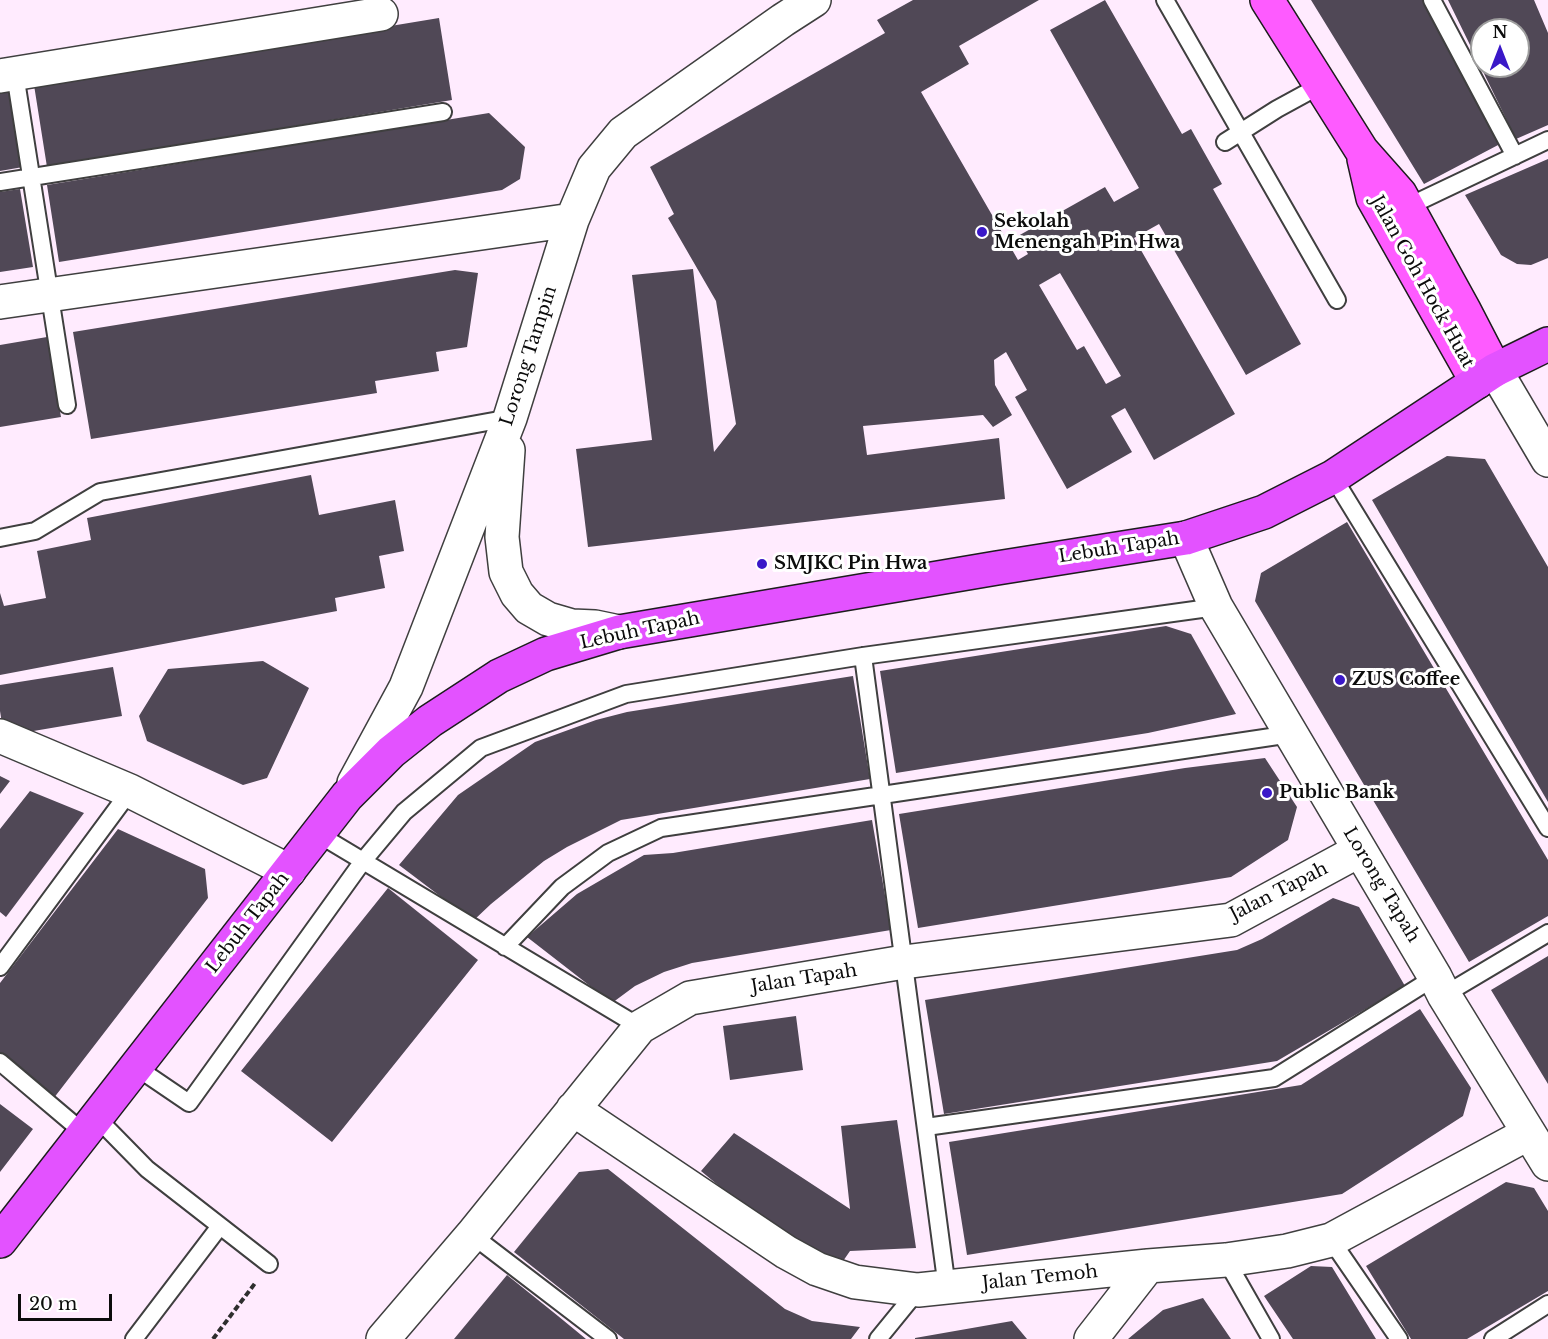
<!DOCTYPE html>
<style>
body{margin:0}
#map{position:relative;width:1548px;height:1339px;overflow:hidden;background:#ffebfe;font-family:"Libre Baskerville",serif}
canvas{display:block}
.north{position:absolute;left:1470px;top:18px;width:60px;height:60px;box-sizing:border-box;background:#fff;border:2px solid #9e9e9e;border-radius:50%;rotate:0deg;font-size:16px;font-weight:700;line-height:24px;text-align:center;color:#0c0c0c}
.north::after{content:'';display:block;margin:auto;width:21px;height:27px;background:#3a18c8;clip-path:polygon(50% 0,100% 100%,50% 72%,0 100%)}
.scale{position:absolute;left:18px;top:1294px;width:94px;height:27px;box-sizing:border-box;border:3px solid #0c0c0c;border-top:0;padding-left:8px;font-size:18px;line-height:21px;white-space:nowrap;color:#0c0c0c;-webkit-text-stroke:4px #fff;paint-order:stroke}
</style>
<div id="map">
<canvas width="1548" height="1339"></canvas>
<div class="north">N</div>
<div class="scale">20 m</div>
</div>
<script>
const g = document.querySelector('canvas').getContext('2d');
g.lineJoin = 'round';
function fill(path, color) { g.fillStyle = color; g.fill(path, 'evenodd'); }
const shape = rows => new Path2D(rows.map(r => 'M' + r).join(''));
function stroke(path, color, width, dash) { g.strokeStyle = color; g.lineWidth = width; g.lineCap = dash ? 'butt' : 'round'; g.setLineDash(dash || []); g.stroke(path); }
function drawText(font, color, halo, rows, align = 'center') {
  g.font = font + ' "Libre Baskerville",serif'; g.lineWidth = 6; g.setLineDash([]); g.textBaseline = 'middle'; g.strokeStyle = halo; g.fillStyle = color; for (const [text, x, y, turn = 0] of rows) {
    g.save(); g.translate(x, y); g.rotate((+turn || 0) * Math.PI / 180); g.textAlign = isNaN(turn) ? turn : align; if (halo) g.strokeText(text, 0, 0); g.fillText(text, 0, 0); g.restore();
  }
}
fill(shape([
 [913,0,1039,0,959,46,969,64,921,92,1018,260,1028,254,1018,236,1105,187,1114,202,1139,188,1050,30,1105,0,1182,134,1191,129,1222,184,1213,189,1301,344,1246,375,1159,224,1134,238,1235,414,1154,460,1125,408,1111,416,1132,452,1067,489,1015,397,1027,390,1006,352,994,360,995,385,1012,415,993,427,983,415,863,426,867,455,999,438,1005,499,588,547,576,449,652,440,632,275,693,269,714,452,736,424,716,301,668,218,674,214,650,167,885,33,877,20],
 [1060,273,1121,376,1106,384,1084,346,1077,350,1039,285],
 [1311,0,1424,0,1500,144,1424,184],
 [1448,0,1534,0,1548,33,1548,125,1516,139],
 [1482,30,1518,30,1518,66,1482,66],
 [439,18,452,100,47,167,34,85],
 [10,88,23,167,0,171,0,90],
 [489,113,525,147,520,179,502,190,59,262,47,185],
 [1548,159,1548,258,1531,265,1517,264,1501,255,1465,195],
 [20,189,33,267,0,272,0,192],
 [455,270,478,273,467,347,436,352,439,371,375,381,377,393,91,439,73,332],
 [47,337,61,417,0,427,0,345],
 [1447,456,1485,459,1548,567,1548,802,1372,500],
 [311,475,319,515,395,500,404,551,379,556,385,588,335,598,337,611,0,675,0,593,4,606,46,598,37,551,91,540,87,518],
 [1347,522,1548,860,1548,916,1469,962,1255,601,1261,573],
 [1166,626,1191,634,1236,714,1148,733,896,773,880,671],
 [263,661,309,688,267,778,243,785,147,741,139,716,168,669],
 [113,667,122,716,4,736,0,711,0,685],
 [853,676,870,779,621,820,567,847,544,861,491,904,473,921,399,865,458,795,535,742,596,720,627,712],
 [1265,758,1297,807,1288,840,1231,877,918,928,899,814,1185,768],
 [0,776,10,781,0,794],
 [30,791,84,813,6,917,0,912,0,829],
 [872,820,891,930,692,963,664,972,635,986,612,1003,527,937,577,894,644,855,673,853],
 [118,829,205,869,208,898,50,1103,0,1065,0,983],
 [388,888,478,960,332,1142,241,1071],
 [1333,898,1359,907,1405,986,1277,1061,944,1114,925,1000,1237,950,1262,939],
 [1548,956,1548,1084,1491,990],
 [1420,1009,1471,1088,1463,1116,1342,1194,967,1255,949,1142,1301,1085],
 [796,1016,803,1070,730,1080,723,1026],
 [0,1104,33,1129,0,1172],
 [897,1120,916,1248,850,1251,841,1264,784,1240,701,1171,734,1133,850,1209,841,1126],
 [608,1169,785,1309,812,1321,860,1327,851,1339,624,1339,514,1252,579,1172],
 [1506,1182,1534,1188,1548,1211,1548,1291,1467,1339,1411,1339,1366,1266],
 [1311,1266,1332,1267,1376,1339,1293,1339,1264,1296],
 [507,1275,558,1316,586,1339,454,1339],
 [1203,1298,1231,1339,1128,1339,1163,1310],
 [1012,1321,1027,1339,915,1339,915,1338]
]), '#504856');
const service = shape([
 [1165,0,1337,300],
 [1432,0,1515,156],
 [15,74,67,405],
 [1225,142,1277,109,1321,85],
 [0,182,443,112],
 [1407,207,1548,140],
 [1333,477,1548,828],
 [0,538,35,531,100,492,510,418],
 [863,656,947,1288],
 [318,834,640,1027],
 [505,947,562,887,608,853,661,828,1291,734],
 [0,967,130,791],
 [1444,995,1548,933],
 [0,1062,84,1133],
 [136,1067,189,1103,363,861,404,812,481,748,626,694,863,656,1216,607],
 [97,1118,147,1169,269,1264],
 [926,1127,1274,1078,1435,977],
 [472,1235,608,1339],
 [1331,1240,1399,1339],
 [1226,1260,1271,1339],
 [134,1339,220,1226],
 [878,1339,918,1290],
 [1493,1339,1548,1304]
]);
const minor = shape([
 [0,76,381,14],
 [0,302,572,220],
 [1495,370,1548,460],
 [508,450,502,537,506,572,517,594,529,608,548,619,572,626,595,627,619,632],
 [1186,538,1216,607,1435,977,1444,995,1548,1164],
 [0,736,130,791,289,871],
 [354,783,406,687,510,418,572,220,594,168,623,133,783,20,814,0],
 [573,1109,786,1252,817,1269,855,1282,918,1290,1148,1266,1226,1260,1287,1251,1331,1240,1529,1133],
 [383,1339,472,1235,640,1027,690,998,904,962,1231,920,1360,850],
 [1091,1339,1148,1266]
]);
const primary = shape([
 [1267,0,1362,151,1400,194,1465,312,1495,370],
 [1364,159,1373,198,1477,382]
]);
const trunk = shape([
 [0,1241,347,796,391,752,430,721,499,676,546,654,619,632,997,568,1186,538,1264,512,1333,477,1495,370,1548,344]
]);
stroke(service, '#3f3f3f', 20);
stroke(minor, '#3f3f3f', 36);
stroke(primary, '#1d1d1d', 36);
stroke(trunk, '#1d1d1d', 36);
stroke(shape([
 [213,1339,256,1282]
]), '#2e2e2e', 4, [6, 3]);
stroke(service, '#fff', 16);
stroke(minor, '#fff', 33);
stroke(primary, '#fe5bff', 33);
stroke(trunk, '#e352ff', 33);
for (const [x, y, r, color] of [
 [982,232,6,"#3a18c8"],
 [762,564,6,"#3a18c8"],
 [1340,680,6,"#3a18c8"],
 [1267,793,6,"#3a18c8"]
]) { const dot = new Path2D(); dot.arc(x, y, r, 0, 2 * Math.PI); g.fillStyle = color; g.fill(dot); stroke(dot, '#fff', 2); }
drawText('bold 18px', '#0c0c0c', '#fff', [
 ["Sekolah",994,222],
 ["Menengah Pin Hwa",994,243],
 ["SMJKC Pin Hwa",774,564],
 ["ZUS Coffee",1352,680],
 ["Public Bank",1279,793]
], 'left');
drawText('18px', '#0c0c0c', '#fff', [
 ["Jalan Goh Hock Huat",1422,282,61],
 ["Lorong Tampin",529,356,-72],
 ["Lebuh Tapah",1119,548,-9],
 ["Lebuh Tapah",640,631,-12],
 ["Lorong Tapah",1381,885,59],
 ["Jalan Tapah",1279,892,-27],
 ["Lebuh Tapah",248,923,-52],
 ["Jalan Tapah",804,979,-9],
 ["Jalan Temoh",1040,1278,-6]
]);
</script>
